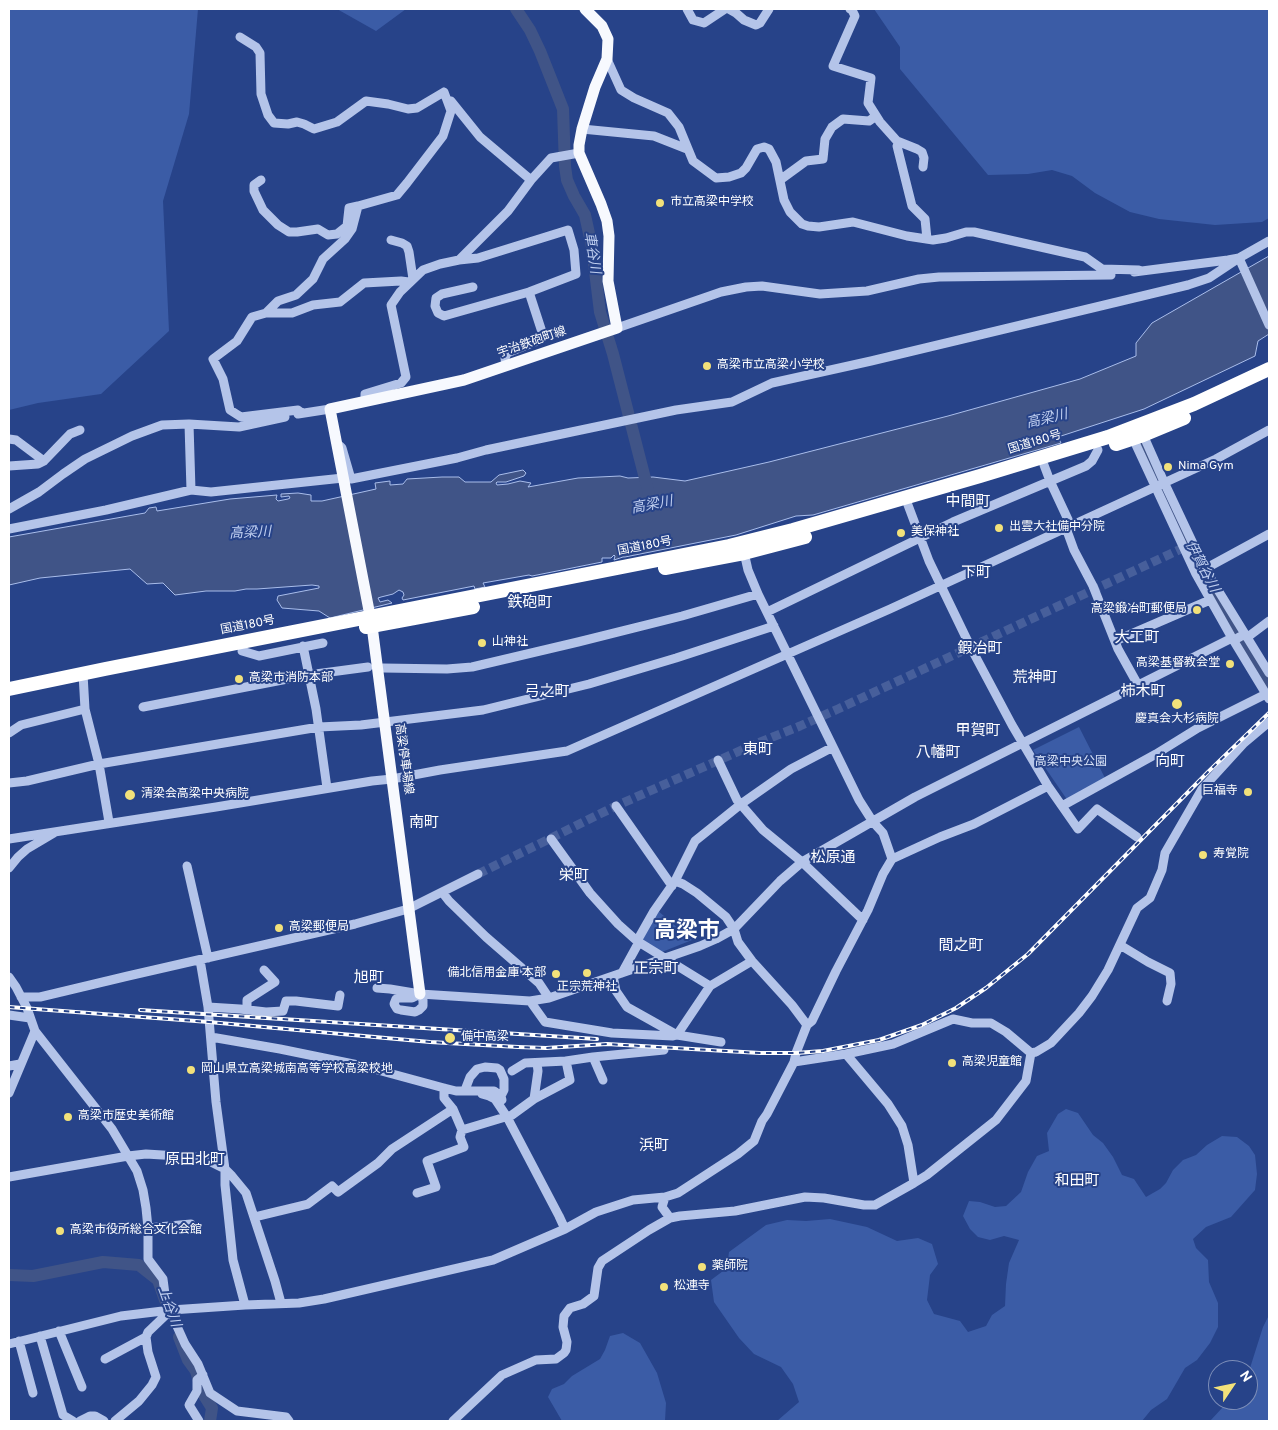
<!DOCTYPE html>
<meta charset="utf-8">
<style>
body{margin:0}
#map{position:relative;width:1278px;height:1430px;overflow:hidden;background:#274389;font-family:Overpass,sans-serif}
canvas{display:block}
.frame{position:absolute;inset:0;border:10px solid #fff;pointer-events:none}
.north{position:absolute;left:1208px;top:1360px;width:50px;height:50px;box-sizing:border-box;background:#274389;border:1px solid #7d8eb8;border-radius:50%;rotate:56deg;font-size:14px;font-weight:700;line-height:20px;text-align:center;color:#fff}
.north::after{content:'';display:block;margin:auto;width:18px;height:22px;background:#f2e17a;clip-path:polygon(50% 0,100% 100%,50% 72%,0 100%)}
</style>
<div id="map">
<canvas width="1278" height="1430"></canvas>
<div class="frame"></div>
<div class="north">N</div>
</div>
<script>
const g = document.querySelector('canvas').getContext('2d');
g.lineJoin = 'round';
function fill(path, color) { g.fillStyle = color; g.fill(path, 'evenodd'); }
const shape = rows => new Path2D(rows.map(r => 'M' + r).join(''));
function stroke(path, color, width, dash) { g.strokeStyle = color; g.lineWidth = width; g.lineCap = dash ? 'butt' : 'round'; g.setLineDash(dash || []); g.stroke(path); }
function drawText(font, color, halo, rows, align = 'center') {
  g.font = font + ' Overpass,"Noto Sans JP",sans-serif'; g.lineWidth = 4; g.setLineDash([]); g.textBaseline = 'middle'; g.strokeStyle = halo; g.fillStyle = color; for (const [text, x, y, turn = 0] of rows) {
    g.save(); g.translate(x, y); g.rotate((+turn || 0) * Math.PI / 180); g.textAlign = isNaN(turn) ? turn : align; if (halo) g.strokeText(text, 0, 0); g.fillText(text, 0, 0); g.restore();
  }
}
fill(shape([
 [9,9,198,9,189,114,163,201,169,331,101,394,38,403,9,410],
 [337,9,406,9,376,31],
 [874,9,1269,9,1269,218,1262,222,1215,225,1159,219,1130,212,1095,193,1072,176,1052,170,1028,174,988,175,900,69,900,47],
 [1079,727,1105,778,1068,801,1033,750],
 [657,910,692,940,662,952,642,941],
 [1066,1109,1078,1113,1093,1135,1103,1143,1113,1157,1122,1175,1134,1179,1146,1197,1160,1189,1166,1183,1173,1170,1183,1160,1196,1155,1207,1145,1222,1136,1237,1137,1249,1146,1255,1155,1257,1174,1255,1190,1231,1217,1206,1227,1193,1239,1196,1248,1208,1260,1209,1282,1218,1303,1218,1327,1210,1343,1197,1360,1185,1368,1167,1399,1151,1410,1142,1421,777,1421,799,1402,793,1384,781,1367,754,1354,739,1338,714,1302,711,1280,727,1268,729,1252,766,1225,787,1220,806,1221,830,1219,867,1227,897,1241,918,1238,932,1244,938,1264,930,1275,927,1300,934,1314,960,1321,968,1332,986,1326,992,1315,1005,1306,1006,1284,1009,1263,1019,1240,1004,1236,990,1240,978,1237,970,1229,963,1216,969,1201,980,1202,995,1207,1006,1206,1021,1192,1028,1172,1037,1156,1049,1151,1047,1133,1058,1114],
 [1269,1315,1269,1421,1210,1421,1223,1407,1233,1400,1248,1400,1248,1377,1250,1368,1263,1327],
 [623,1333,640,1343,657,1373,666,1403,665,1421,562,1421,548,1397,552,1389,564,1384,572,1376,600,1359,605,1350,610,1336]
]), '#3b5ca6');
const water = shape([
 [1269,256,1269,334,1258,341,1255,356,1144,409,1058,437,1061,443,813,515,796,516,736,535,625,557,623,557,614,560,615,556,614,555,611,558,602,558,602,562,532,576,529,575,483,583,485,587,475,589,474,586,403,600,402,598,404,595,403,592,399,590,393,594,381,597,378,598,380,602,388,600,392,603,330,618,319,611,282,608,277,600,278,596,319,588,319,586,312,585,257,589,246,589,235,591,206,591,175,595,163,583,147,584,130,569,40,578,9,585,9,537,145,513,149,508,156,507,157,511,230,499,277,495,276,499,278,501,288,499,290,498,289,496,281,497,281,494,298,493,311,495,311,501,322,501,376,489,375,483,390,481,390,485,403,484,407,479,442,477,459,477,465,482,491,482,499,475,523,470,526,473,524,476,506,482,497,482,496,483,497,485,508,484,520,481,531,483,528,487,578,478,620,476,628,478,653,477,685,481,769,462,948,416,1080,379,1136,356,1136,343,1152,323,1269,256]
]);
fill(water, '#405487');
stroke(water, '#a9bdea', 1);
stroke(shape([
 [516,9,530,30,540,51,563,109,565,166,567,180,574,196,585,215,592,247,600,312,613,354,649,494],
 [1141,444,1197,564,1269,685],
 [9,1275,33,1276,103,1262,139,1265,158,1280,165,1300],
 [179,1337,188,1360,196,1371,202,1392,212,1408,210,1421]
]), '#405487', 12);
stroke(shape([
 [478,874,616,806,753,745,800,726,838,709,1183,548]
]), '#475f9b', 9, [9, 4.5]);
stroke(shape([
 [687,9,693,20,704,23,725,9],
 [729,9,736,13,744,20,756,25,760,23,769,9],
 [850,9,852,10,855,16,833,66,871,78,868,103,880,122,897,141,917,149,922,152,924,158,923,167],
 [240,37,256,47,260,53,261,94,268,115,274,123,288,124,297,122,304,124,314,129,337,122,366,101,388,104,408,109,417,108,444,92],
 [607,59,621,90,634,98,668,113,679,127,693,161,716,178,729,177,741,173,746,168,757,149,764,147,769,149,776,162,784,200,790,212,802,224,808,226,819,227,853,222,907,236,933,240,946,238,966,232,974,232,1085,257,1102,269,1139,270],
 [451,101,480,137,531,180],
 [582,129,654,136,687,149],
 [897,146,912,206,925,219,927,239],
 [261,180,254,185,254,191,263,210,278,225,289,232,297,232,318,229,328,235,337,234,347,226,349,208,358,206],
 [780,180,806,161,823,159,825,139,832,127,843,119,869,121,876,116],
 [391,240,402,243,407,246,409,252,413,279],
 [459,260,508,211,531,180,551,158,579,153],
 [1134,272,1228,260,1239,258,1269,241],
 [266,313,278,301,296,295,313,279,323,259,345,239,352,229,358,206,397,195,407,183,443,136,451,111,444,92],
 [617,328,721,292,746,287,762,286,820,294,867,291,919,279,939,277,1111,275],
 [506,366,505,358,507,353,542,339,542,332,529,292],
 [365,401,365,394,401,383,406,377,391,305,400,292,423,270,440,264,459,260,478,258,568,230,574,250,576,274,529,292,444,316,438,313,435,306,436,298,442,294,473,287],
 [302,413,298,410,241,417,230,410,223,379,213,359,237,341,252,317,266,313,292,313,313,305,340,302,364,283,401,281,409,282],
 [298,414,330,409],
 [189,424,191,490],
 [1141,430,1164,482,1205,569,1269,673],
 [1131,434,1196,574,1232,638,1269,699],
 [9,439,16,440,44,461],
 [340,446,342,448,351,479,457,458,486,450,676,410,732,402,772,383,871,361,1188,285,1209,278,1239,258,1269,325],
 [1044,465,1050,481,1071,526],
 [9,466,38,464,44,461,70,434,80,430],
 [905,497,929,561,971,648,1012,725,1048,786,1078,829,1097,809,1137,837],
 [9,509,39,492,63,474,85,459,132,436,162,425,189,424,239,427,285,417],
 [1066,528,1074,550,1093,586,1118,649,1138,685],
 [9,529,106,510,191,490,211,492,343,478],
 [743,548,748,570,758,594,859,800,873,822,883,833,892,859],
 [1201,571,1269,534],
 [767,612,953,522,1086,466,1092,461,1098,450],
 [1115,641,1210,600],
 [303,646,316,709,327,788],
 [242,651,259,656,323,643],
 [383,668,447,669,472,667,578,642,682,616,758,594],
 [83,674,85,709,99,764,109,822],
 [143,707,308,675,368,667],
 [9,733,21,725,85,709],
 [718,760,737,800,763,830,802,862,863,920],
 [9,783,27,781,99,764,319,727,361,725,483,710,589,684,676,658,774,626],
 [616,806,672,886],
 [1062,806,1156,754,1198,728,1266,694],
 [9,839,216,807,372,781,392,779,440,770,567,751,890,609,1216,459,1269,430],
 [551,839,590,893,618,924,637,941,710,986],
 [187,866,208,958],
 [9,868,18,857,27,849,54,833],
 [675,881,683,884,697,893,726,917,734,929,738,942,752,961,792,1005,807,1025],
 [442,892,449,901,486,937,539,983,549,998],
 [637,941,654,911,675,881,695,841,741,804,791,769,833,747],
 [1120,945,1148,962,1170,973,1171,984,1167,1001],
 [200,960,208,1007,216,1102,225,1169,225,1185,233,1260,245,1305],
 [622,973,639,942],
 [613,976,616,991,627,1007,677,1035,721,1042],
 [9,977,16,987,27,1008,35,1031,112,1129,137,1171,143,1190,146,1208,148,1228,148,1259,163,1279,166,1302,185,1344,198,1364,210,1393,237,1411,286,1417,289,1421],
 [377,988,390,989,420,994,530,1001,549,998,700,946,716,939,734,929,780,881,802,862,915,797,1232,638,1236,639,1243,635,1249,636,1269,621],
 [420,994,423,1000,423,1006,419,1010,415,1012,401,1010,397,1009,394,1004,396,999,399,998,412,998,420,994],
 [21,997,40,997,128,976,355,924,408,909,478,874],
 [530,1001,545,1022,612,1033,673,1036,677,1035,710,986,752,961],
 [208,1007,240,1009,266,1012,283,1011,286,1001,296,1001,338,1006,340,995],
 [247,1010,247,1000,275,982,264,970],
 [9,1015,30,1018],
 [211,1037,280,1049,363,1066,444,1088,456,1091,494,1091,501,1096],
 [846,1054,888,1104,902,1126,908,1145,914,1183,927,1175,996,1120,1026,1081,1031,1053],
 [593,1057,664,1050],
 [794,1062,846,1054,893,1044,953,1019,972,1023,991,1023,1006,1032,1031,1053,1036,1052,1051,1043,1079,1013,1092,996,1108,970,1137,908,1150,898,1162,870,1165,853,1202,789,1244,743,1269,722],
 [9,1066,20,1064],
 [512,1071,525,1063,566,1061,593,1057,603,1080],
 [444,1088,444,1098,453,1109],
 [465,1090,470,1077,477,1069,485,1067,497,1068,500,1070,504,1079,504,1090,501,1096,502,1100],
 [9,1093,35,1031],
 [482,1094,489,1096,495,1099,507,1117,559,1216,565,1229],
 [534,1099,538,1071,537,1063],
 [462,1130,512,1115,534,1099,570,1080,566,1061],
 [9,1177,128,1156,146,1154,195,1157,207,1160,225,1169,232,1176,246,1193,275,1281,281,1303],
 [254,1217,308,1204,332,1186,338,1192,378,1163,392,1149,453,1109,462,1130,460,1137,464,1147,427,1161,436,1187,417,1193],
 [670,1218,680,1216,735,1211,805,1197,824,1198,864,1205,875,1205,914,1183],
 [148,1228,191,1224],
 [59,1331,82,1387],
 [40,1336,63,1415,73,1421],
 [19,1341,33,1393],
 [9,1344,121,1316,171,1310,245,1305,299,1303,324,1299,493,1260,565,1229,596,1212,633,1200,665,1197,678,1193,738,1154,754,1141,762,1121,767,1114,794,1062,796,1053,807,1025,812,1021,836,971,868,910,883,874,892,859,940,837,974,824,1048,786],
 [105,1359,146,1337,148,1332,171,1310],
 [80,1421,90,1416,95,1416,104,1421],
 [115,1421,139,1401,152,1385,156,1377,148,1352,146,1337],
 [199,1421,189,1405,197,1391,197,1380,203,1375],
 [453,1421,502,1375,536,1360,556,1359,564,1353,566,1350,567,1342,563,1327,564,1316,570,1308,583,1304,594,1296,598,1268,602,1261,649,1230,670,1218,662,1207,665,1197]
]), '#b4c4e9', 9);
stroke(shape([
 [420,994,372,626,330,409,464,380,617,328,608,281,609,236,607,221,601,204,579,153,579,145,582,129,595,87,607,59,608,39,602,26,585,9]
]), '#f7f9fe', 11);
stroke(shape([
 [1116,444,1143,435,1184,418],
 [665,568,744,553,805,537],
 [366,627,473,607],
 [9,689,105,669,729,546,793,530,980,476,1108,437,1194,404,1269,369]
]), '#fff', 14);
const rail = shape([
 [9,1007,209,1022,430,1042,518,1047,546,1048,607,1044,760,1053,796,1053,823,1051,879,1040,922,1025,956,1008,986,988,1028,954,1208,772,1269,713],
 [140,1010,597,1039]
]);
stroke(rail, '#fff', 4);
stroke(rail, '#274389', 2, [5.5]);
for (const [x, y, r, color] of [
 [660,203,5,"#f2e17a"],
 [707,366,5,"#f2e17a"],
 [1168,467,5,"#f2e17a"],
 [999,528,5,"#f2e17a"],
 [901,533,5,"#f2e17a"],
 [1197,610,5,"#f2e17a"],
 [482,643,5,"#f2e17a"],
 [1230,664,5,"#f2e17a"],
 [239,679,5,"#f2e17a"],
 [1177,704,6,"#f2e17a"],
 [1248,792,5,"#f2e17a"],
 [130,795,6,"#f2e17a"],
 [1203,855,5,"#f2e17a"],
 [279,928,5,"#f2e17a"],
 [587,973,5,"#f2e17a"],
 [556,974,5,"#f2e17a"],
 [450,1038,6,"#f2e17a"],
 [952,1063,5,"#f2e17a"],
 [191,1070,5,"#f2e17a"],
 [68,1117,5,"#f2e17a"],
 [60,1231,5,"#f2e17a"],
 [702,1267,5,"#f2e17a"],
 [664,1287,5,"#f2e17a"]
]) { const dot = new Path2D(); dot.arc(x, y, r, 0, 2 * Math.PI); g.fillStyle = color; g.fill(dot); stroke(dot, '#274389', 2); }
drawText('12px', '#fff', '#274389', [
 ["市立高梁中学校",670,203],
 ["高梁市立高梁小学校",717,366],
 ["Nima Gym",1178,467],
 ["出雲大社備中分院",1009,528],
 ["美保神社",911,533],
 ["高梁鍛冶町郵便局",1187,610,"right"],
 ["山神社",492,643],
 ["高梁基督教会堂",1220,664,"right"],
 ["高梁市消防本部",249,679],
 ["慶真会大杉病院",1177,720,"center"],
 ["巨福寺",1238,792,"right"],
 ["清梁会高梁中央病院",141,795],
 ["寿覚院",1213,855],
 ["高梁郵便局",289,928],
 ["備北信用金庫 本部",546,974,"right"],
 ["正宗荒神社",587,988,"center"],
 ["備中高梁",461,1038],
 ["高梁児童館",962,1063],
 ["岡山県立高梁城南高等学校高梁校地",201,1070],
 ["高梁市歴史美術館",78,1117],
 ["高梁市役所総合文化会館",70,1231],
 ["薬師院",712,1267],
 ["松連寺",674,1287]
], 'left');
drawText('12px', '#fff', '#274389', [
 ["宇治鉄砲町線",532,343,-19],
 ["国道180号",1035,443,-17],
 ["国道180号",645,547,-11],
 ["国道180号",248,626,-11],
 ["高梁停車場線",403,759,82]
]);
drawText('12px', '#d8e2f7', '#274389', [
 ["高梁中央公園",1071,763]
]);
drawText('italic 14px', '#c0cff0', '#274389', [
 ["車谷川",591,253,81],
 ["高梁川",1047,420,-13],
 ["高梁川",652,506,-11],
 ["高梁川",250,534,-3],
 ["伊賀谷川",1201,567,62],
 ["上谷川",168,1307,70]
]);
drawText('15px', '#fff', '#274389', [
 ["中間町",968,503],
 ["下町",976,574],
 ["鉄砲町",530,604],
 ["大工町",1137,639],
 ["鍜冶町",980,650],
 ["荒神町",1035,679],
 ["弓之町",547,693],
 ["柿木町",1143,693],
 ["甲賀町",978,732],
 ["東町",758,751],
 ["八幡町",938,754],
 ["向町",1170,763],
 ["南町",424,824],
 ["松原通",833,859],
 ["栄町",574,877],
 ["間之町",961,947],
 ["正宗町",656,970],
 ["旭町",369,979],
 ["浜町",654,1147],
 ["原田北町",195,1161],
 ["和田町",1077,1182]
]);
drawText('bold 22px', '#fff', '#274389', [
 ["高梁市",687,933]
]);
</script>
